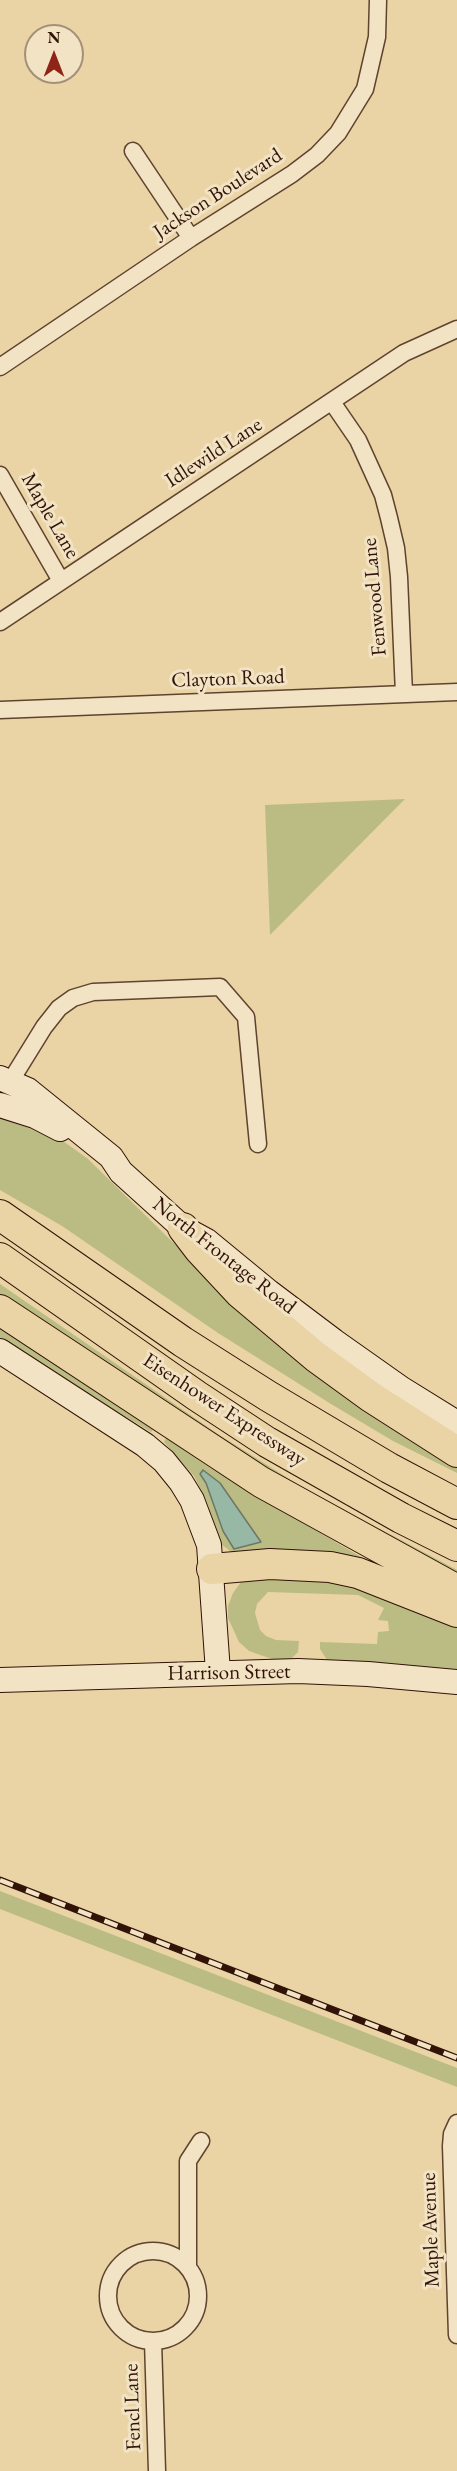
<!DOCTYPE html>
<style>
body{margin:0}
#map{position:relative;width:457px;height:2471px;overflow:hidden;background:#ead4a5;font-family:"EB Garamond",serif}
canvas{display:block}
.north{position:absolute;left:24px;top:24px;width:60px;height:60px;box-sizing:border-box;background:#f1e3c4;border:2px solid #a49078;border-radius:50%;rotate:0deg;font-size:16px;font-weight:700;line-height:24px;text-align:center;color:#311307}
.north::after{content:'';display:block;margin:auto;width:21px;height:27px;background:#8f2418;clip-path:polygon(50% 0,100% 100%,50% 72%,0 100%)}
</style>
<div id="map">
<canvas width="457" height="2471"></canvas>
<div class="north">N</div>
</div>
<script>
const g = document.querySelector('canvas').getContext('2d');
g.lineJoin = 'round';
function fill(path, color) { g.fillStyle = color; g.fill(path, 'evenodd'); }
const shape = rows => new Path2D(rows.map(r => 'M' + r).join(''));
function stroke(path, color, width, dash) { g.strokeStyle = color; g.lineWidth = width; g.lineCap = dash ? 'butt' : 'round'; g.setLineDash(dash || []); g.stroke(path); }
function drawText(font, color, halo, rows, align = 'center') {
  g.font = font + ' "EB Garamond",serif'; g.lineWidth = 6; g.setLineDash([]); g.textBaseline = 'middle'; g.strokeStyle = halo; g.fillStyle = color; for (const [text, x, y, turn = 0] of rows) {
    g.save(); g.translate(x, y); g.rotate((+turn || 0) * Math.PI / 180); g.textAlign = isNaN(turn) ? turn : align; if (halo) g.strokeText(text, 0, 0); g.fillText(text, 0, 0); g.restore();
  }
}
fill(shape([
 [405,799,270,935,265,805],
 [3,1116,7,1116,60,1139,87,1158,199,1268,457,1461,457,1473,393,1441,331,1404,218,1333,62,1226,0,1190,0,1119],
 [0,1284,218,1434,302,1487,457,1570,457,1577,270,1473,0,1296],
 [0,1329,153,1430,151,1432,0,1340],
 [166,1438,210,1468,378,1567,233,1553,222,1545,206,1500,194,1476,164,1442],
 [322,1575,457,1624,457,1673,327,1660,320,1649,320,1642,377,1644,378,1632,389,1631,388,1621,378,1620,384,1608,358,1595,268,1592,257,1604,255,1613,260,1630,266,1636,276,1640,299,1641,298,1652,291,1659,272,1659,249,1651,239,1642,228,1618,228,1606,233,1593,241,1582,252,1576],
 [0,1891,457,2068,457,2087,0,1909]
]), '#bbbc83');
const water = shape([
 [203,1470,220,1483,261,1542,234,1549,223,1531,206,1483,200,1474,203,1470]
]);
fill(water, '#98b8a6');
stroke(water, '#6f7666', 1.5);
const minor = shape([
 [133,151,191,238],
 [0,367,191,238,292,174,317,155,338,133,365,89,377,37,378,0],
 [332,402,358,440,383,495,389,518,396,548,399,577,404,694],
 [0,475,61,581],
 [0,622,404,353,457,329],
 [0,710,457,692],
 [10,1082,44,1027,59,1008,73,998,93,992,220,987,246,1017,258,1144],
 [457,2123,452,2134,451,2146,457,2335],
 '108 2296a45 45 0 1 1 90 0a45 45 0 1 1-90 0Z',
 [188,2266,188,2161,201,2141],
 [153,2341,157,2471]
]);
const secondary = shape([
 [0,1078,28,1090,111,1157,121,1172,183,1228,207,1241,269,1292,334,1341,402,1389,457,1423],
 [0,1105,35,1116,60,1129],
 [0,1351,145,1445,164,1461,181,1482,192,1500,209,1545,218,1672],
 [0,1680,298,1671,368,1674,457,1682]
]);
const motorway = shape([
 [0,1215,183,1342,268,1396,389,1468,457,1504],
 [183,1228,199,1249,240,1293,316,1357,371,1397,457,1452],
 [0,1258,197,1396,267,1442,401,1518,457,1546],
 [0,1310,261,1482,457,1590],
 [212,1569,270,1564,330,1567,358,1573,457,1612]
]);
stroke(minor, '#5f432e', 19);
stroke(secondary, '#311307', 26);
stroke(motorway, '#311307', 32);
stroke(minor, '#f1e3c4', 16);
stroke(secondary, '#f1e3c4', 24);
stroke(motorway, '#ead4a5', 30);
const rail = shape([
 [0,1880,457,2058]
]);
stroke(rail, '#311307', 7);
stroke(rail, '#f1e3c4', 4.5, [14]);
drawText('21px', '#311307', '#f1e3c4', [
 ["Jackson Boulevard",218,194,-33],
 ["Idlewild Lane",214,453,-33],
 ["Maple Lane",50,516,60],
 ["Fenwood Lane",375,597,-95],
 ["Clayton Road",228,679,-2],
 ["North Frontage Road",224,1256,38],
 ["Eisenhower Expressway",224,1410,33],
 ["Harrison Street",229,1673,-1],
 ["Maple Avenue",431,2230,-92],
 ["Fencl Lane",133,2407,-92]
]);
</script>
